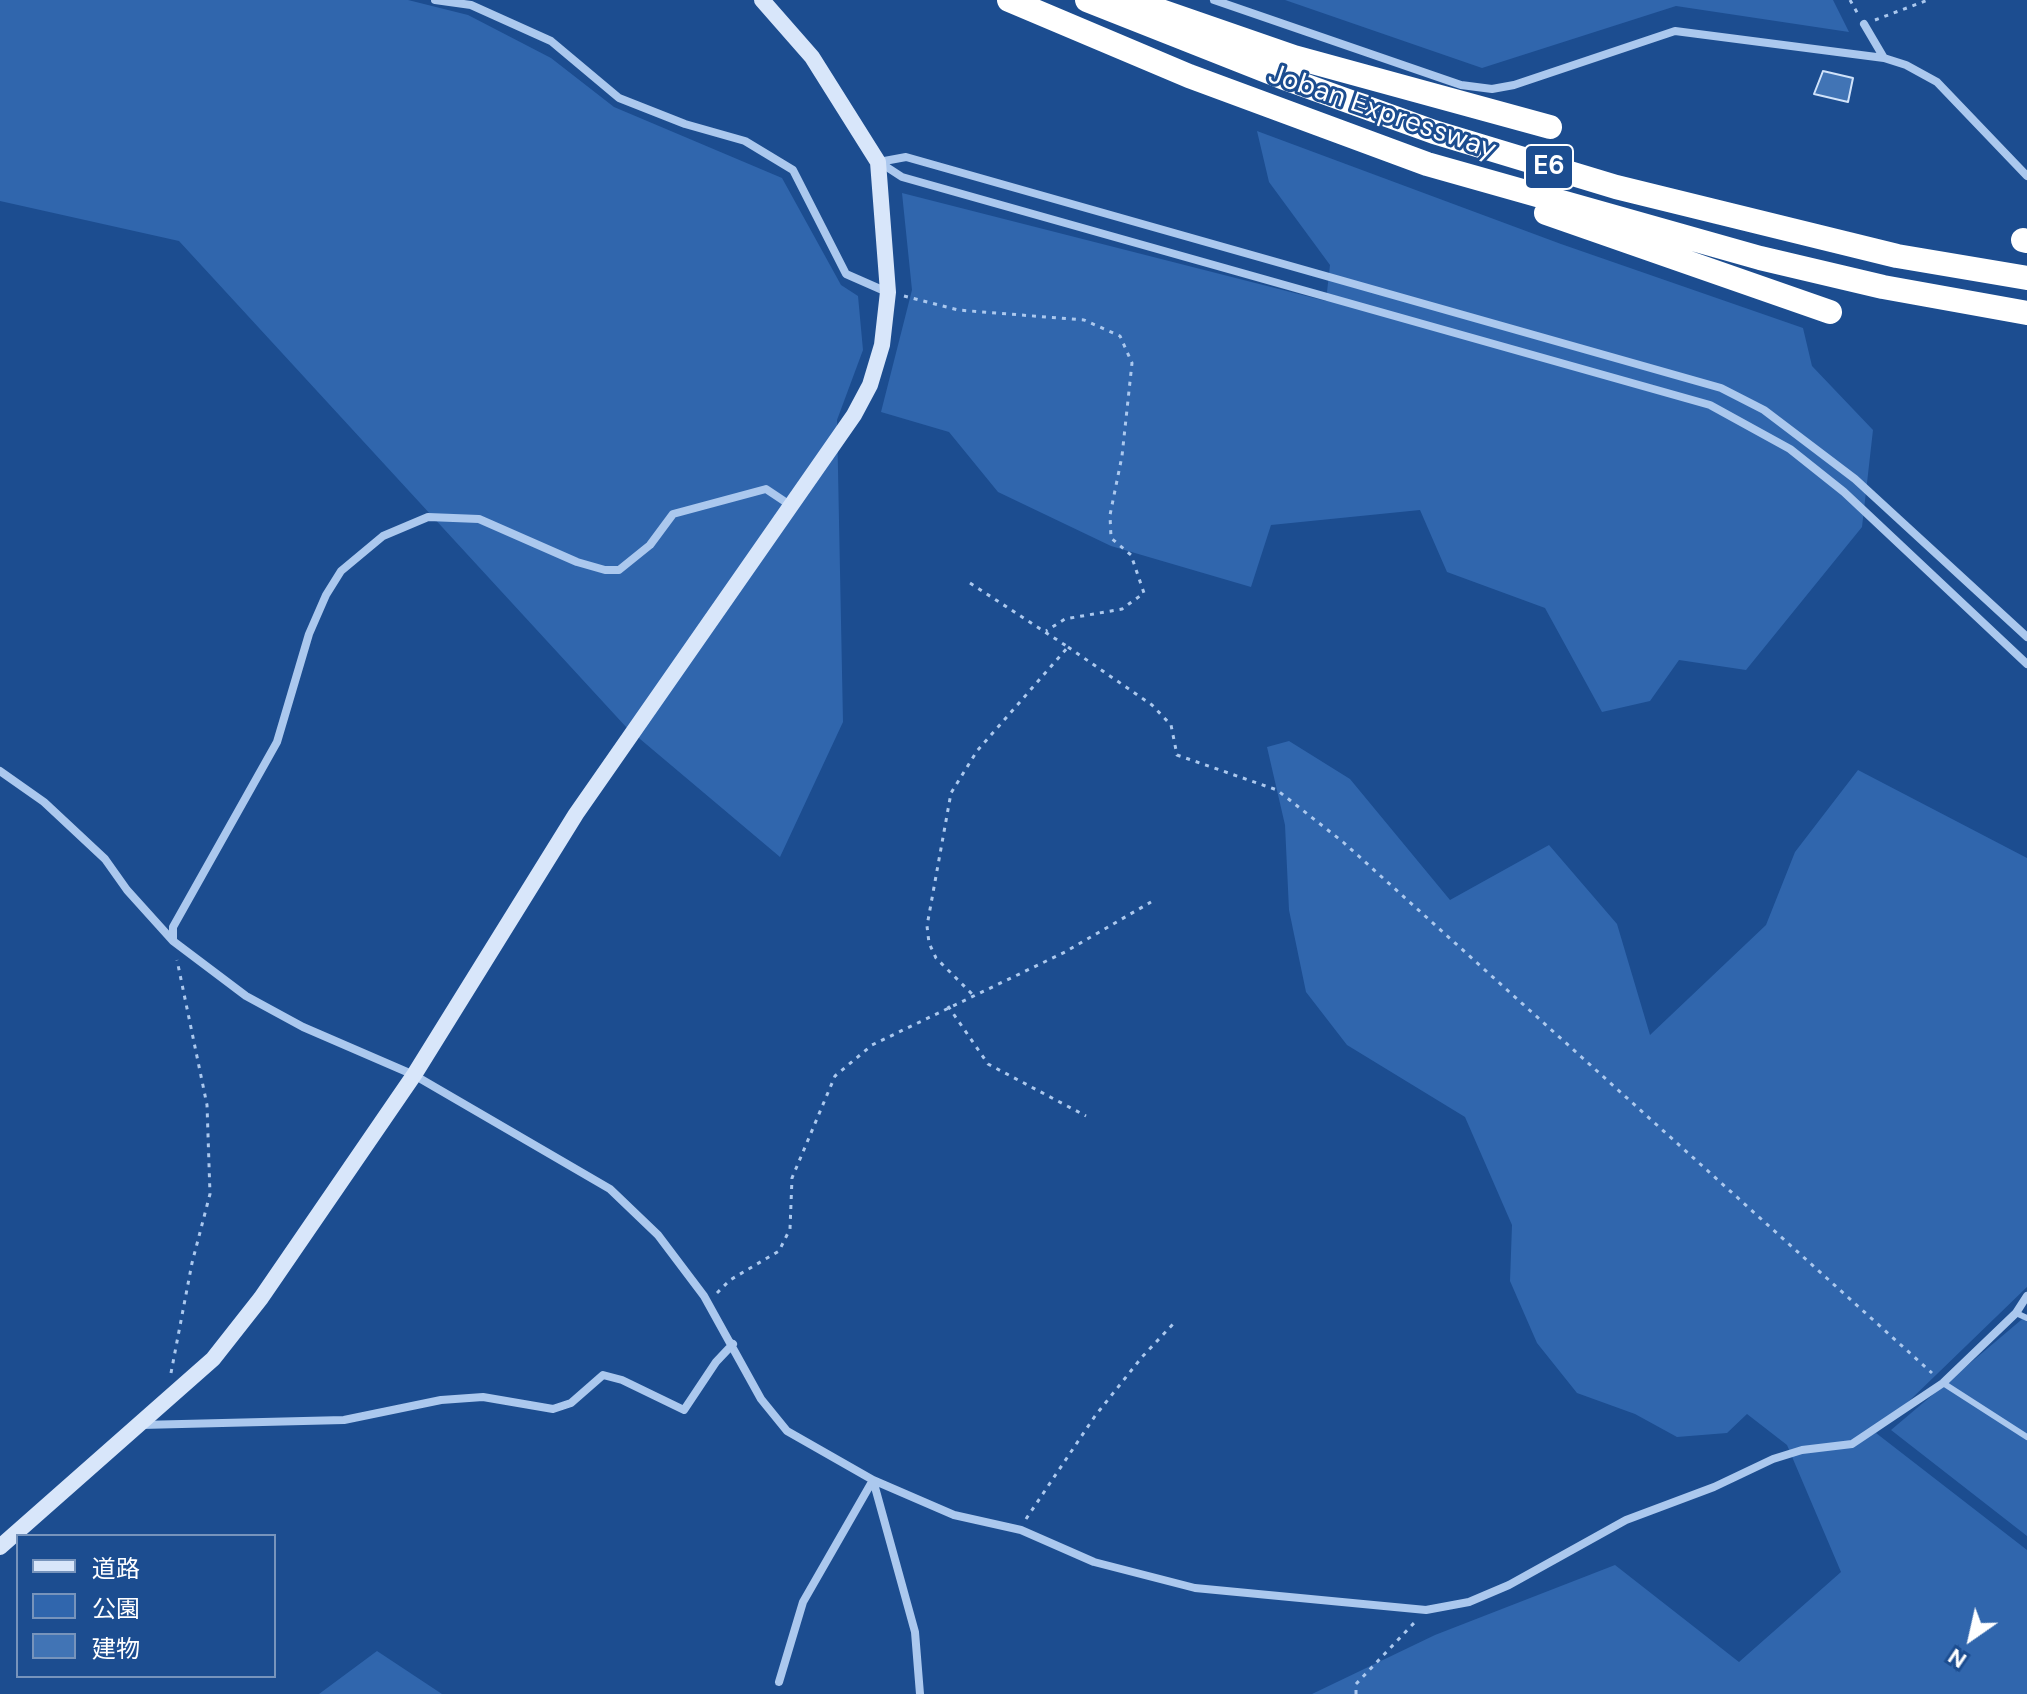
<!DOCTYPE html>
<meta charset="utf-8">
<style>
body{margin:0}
#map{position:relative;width:2027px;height:1694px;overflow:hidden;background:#1c4d90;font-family:"DM Sans","Noto Sans JP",sans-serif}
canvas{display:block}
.legend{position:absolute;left:16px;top:1534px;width:260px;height:144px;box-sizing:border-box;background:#1c4d90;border:2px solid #7794bc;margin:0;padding:10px 14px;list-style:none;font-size:24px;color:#fff}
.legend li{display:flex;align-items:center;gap:16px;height:40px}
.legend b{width:40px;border:2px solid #7794bc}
.north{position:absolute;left:1931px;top:1598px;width:80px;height:80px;-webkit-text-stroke:6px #1c4d90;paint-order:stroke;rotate:214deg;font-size:22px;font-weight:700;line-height:32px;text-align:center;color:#fff}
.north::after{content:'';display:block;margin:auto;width:28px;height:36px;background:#fff;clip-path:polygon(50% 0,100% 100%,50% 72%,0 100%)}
</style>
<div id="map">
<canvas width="2027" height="1694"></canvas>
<ul class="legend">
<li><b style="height:10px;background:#d8e6fa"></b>道路</li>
<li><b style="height:22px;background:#3066ad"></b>公園</li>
<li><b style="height:22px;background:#4174b5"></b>建物</li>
</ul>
<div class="north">N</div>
</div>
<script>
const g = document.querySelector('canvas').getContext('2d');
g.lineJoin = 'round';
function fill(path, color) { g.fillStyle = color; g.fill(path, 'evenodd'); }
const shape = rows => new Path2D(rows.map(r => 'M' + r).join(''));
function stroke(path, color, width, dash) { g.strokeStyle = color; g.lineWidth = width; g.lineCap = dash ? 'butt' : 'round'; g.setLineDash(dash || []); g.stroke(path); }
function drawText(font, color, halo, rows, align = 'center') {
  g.font = font + ' "DM Sans",sans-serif'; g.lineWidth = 6; g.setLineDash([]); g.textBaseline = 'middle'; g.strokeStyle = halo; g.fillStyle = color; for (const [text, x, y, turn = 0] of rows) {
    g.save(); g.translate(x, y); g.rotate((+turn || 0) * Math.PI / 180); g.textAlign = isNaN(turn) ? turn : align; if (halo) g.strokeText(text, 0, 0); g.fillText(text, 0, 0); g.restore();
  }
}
fill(shape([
 [0,0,408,0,468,15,551,58,614,107,782,178,841,285,858,296,863,350,837,420,843,722,780,857,627,728,179,241,0,201],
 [1285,0,1833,0,1849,32,1676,6,1482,68],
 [1257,131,1561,244,1803,328,1812,366,1873,430,1862,527,1746,670,1679,660,1650,701,1602,712,1545,608,1447,572,1420,510,1271,525,1251,587,1111,546,998,492,949,432,881,412,912,290,902,193,1326,301,1330,265,1269,182],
 [1289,741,1350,779,1450,900,1549,845,1617,924,1650,1035,1766,925,1795,852,1858,770,2027,858,2027,1287,1876,1433,2027,1550,2027,1694,1312,1694,1435,1635,1615,1565,1739,1662,1841,1572,1787,1445,1747,1414,1727,1433,1677,1437,1635,1414,1577,1393,1537,1343,1510,1281,1512,1225,1465,1117,1347,1045,1306,992,1289,910,1285,825,1267,747],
 [2027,1315,2027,1536,1891,1430],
 [377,1651,442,1694,319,1694]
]), '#3066ad');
const building = shape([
 [1823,71,1853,78,1848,102,1814,94,1823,71]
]);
fill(building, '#4174b5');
stroke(building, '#d1e3fa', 2);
stroke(shape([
 [1850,0,1858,14],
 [1875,20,1928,0],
 [904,296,958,310,1084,320,1120,336,1132,363,1122,456,1110,515,1111,538,1131,555,1144,593,1122,609,1065,619,1046,631],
 [970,583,1068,647,977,751,951,793,927,926,929,943,936,958,973,995],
 [1068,647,1152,705,1171,725,1177,755,1277,790,1343,842,1932,1373],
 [948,1006,988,1064,1086,1116],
 [717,1293,730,1280,779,1251,790,1229,792,1178,835,1076,872,1045,1065,952,1151,902],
 [171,1373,192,1263,210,1194,207,1105,177,960],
 [1026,1519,1095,1416,1142,1357,1175,1322],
 [1356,1694,1356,1684,1415,1622]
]), '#abc8ee', 3, [4, 6]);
stroke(shape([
 [2016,1313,2027,1318],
 [1943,1383,2027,1437]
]), '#abc8ee', 6);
stroke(shape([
 [435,0,471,5,551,41,619,98,685,124,745,141,793,170,846,274,887,292],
 [1214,0,1461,85,1492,89,1514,85,1675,31,1884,58],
 [1864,24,1884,58,1906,65,1937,82,2027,176],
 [879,162,902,177,1710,405,1790,449,1844,492,2027,664],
 [879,162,906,157,1721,388,1764,410,1855,479,2027,637],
 [0,771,44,802,105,859,127,890,173,941,246,996,303,1027,414,1075,610,1189,658,1235,704,1296,761,1399,787,1431,873,1480,954,1515,1021,1530,1094,1562,1195,1588,1426,1610,1469,1602,1509,1585,1626,1520,1714,1487,1773,1459,1802,1450,1852,1444,1943,1383,2016,1313,2027,1296],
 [173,940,173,927,277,742,309,634,326,595,341,571,383,536,428,517,479,519,577,562,605,570,619,570,650,545,673,514,766,489,790,505],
 [141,1425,344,1420,441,1400,483,1397,553,1409,571,1403,603,1375,622,1380,684,1410,716,1362,733,1344],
 [873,1480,915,1632,920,1694],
 [779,1682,803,1602,873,1480]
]), '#abc8ee', 8);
stroke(shape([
 [0,1547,213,1359,261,1298,414,1075,576,814,854,415,870,385,882,345,888,292,878,162,812,57,762,0]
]), '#d8e6fa', 16);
stroke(shape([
 [1009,0,1189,76,1427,164,1760,258,1883,287,2027,313],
 [1087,0,1287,79,1434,132,1616,187,1897,256,2027,278],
 [1129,0,1294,57,1550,127],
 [1546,213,1830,312],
 [2023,240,2027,241]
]), '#fff', 24);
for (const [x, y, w] of [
 [1549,167,48]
]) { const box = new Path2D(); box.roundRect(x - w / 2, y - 22, w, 44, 6); g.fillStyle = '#1c4d90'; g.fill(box); stroke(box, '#fff', 2); }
drawText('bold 26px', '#fff', null, [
 ["E6",1549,167]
]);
drawText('28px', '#fff', '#1c4d90', [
 ["Joban Expressway",1382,113,19]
]);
</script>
